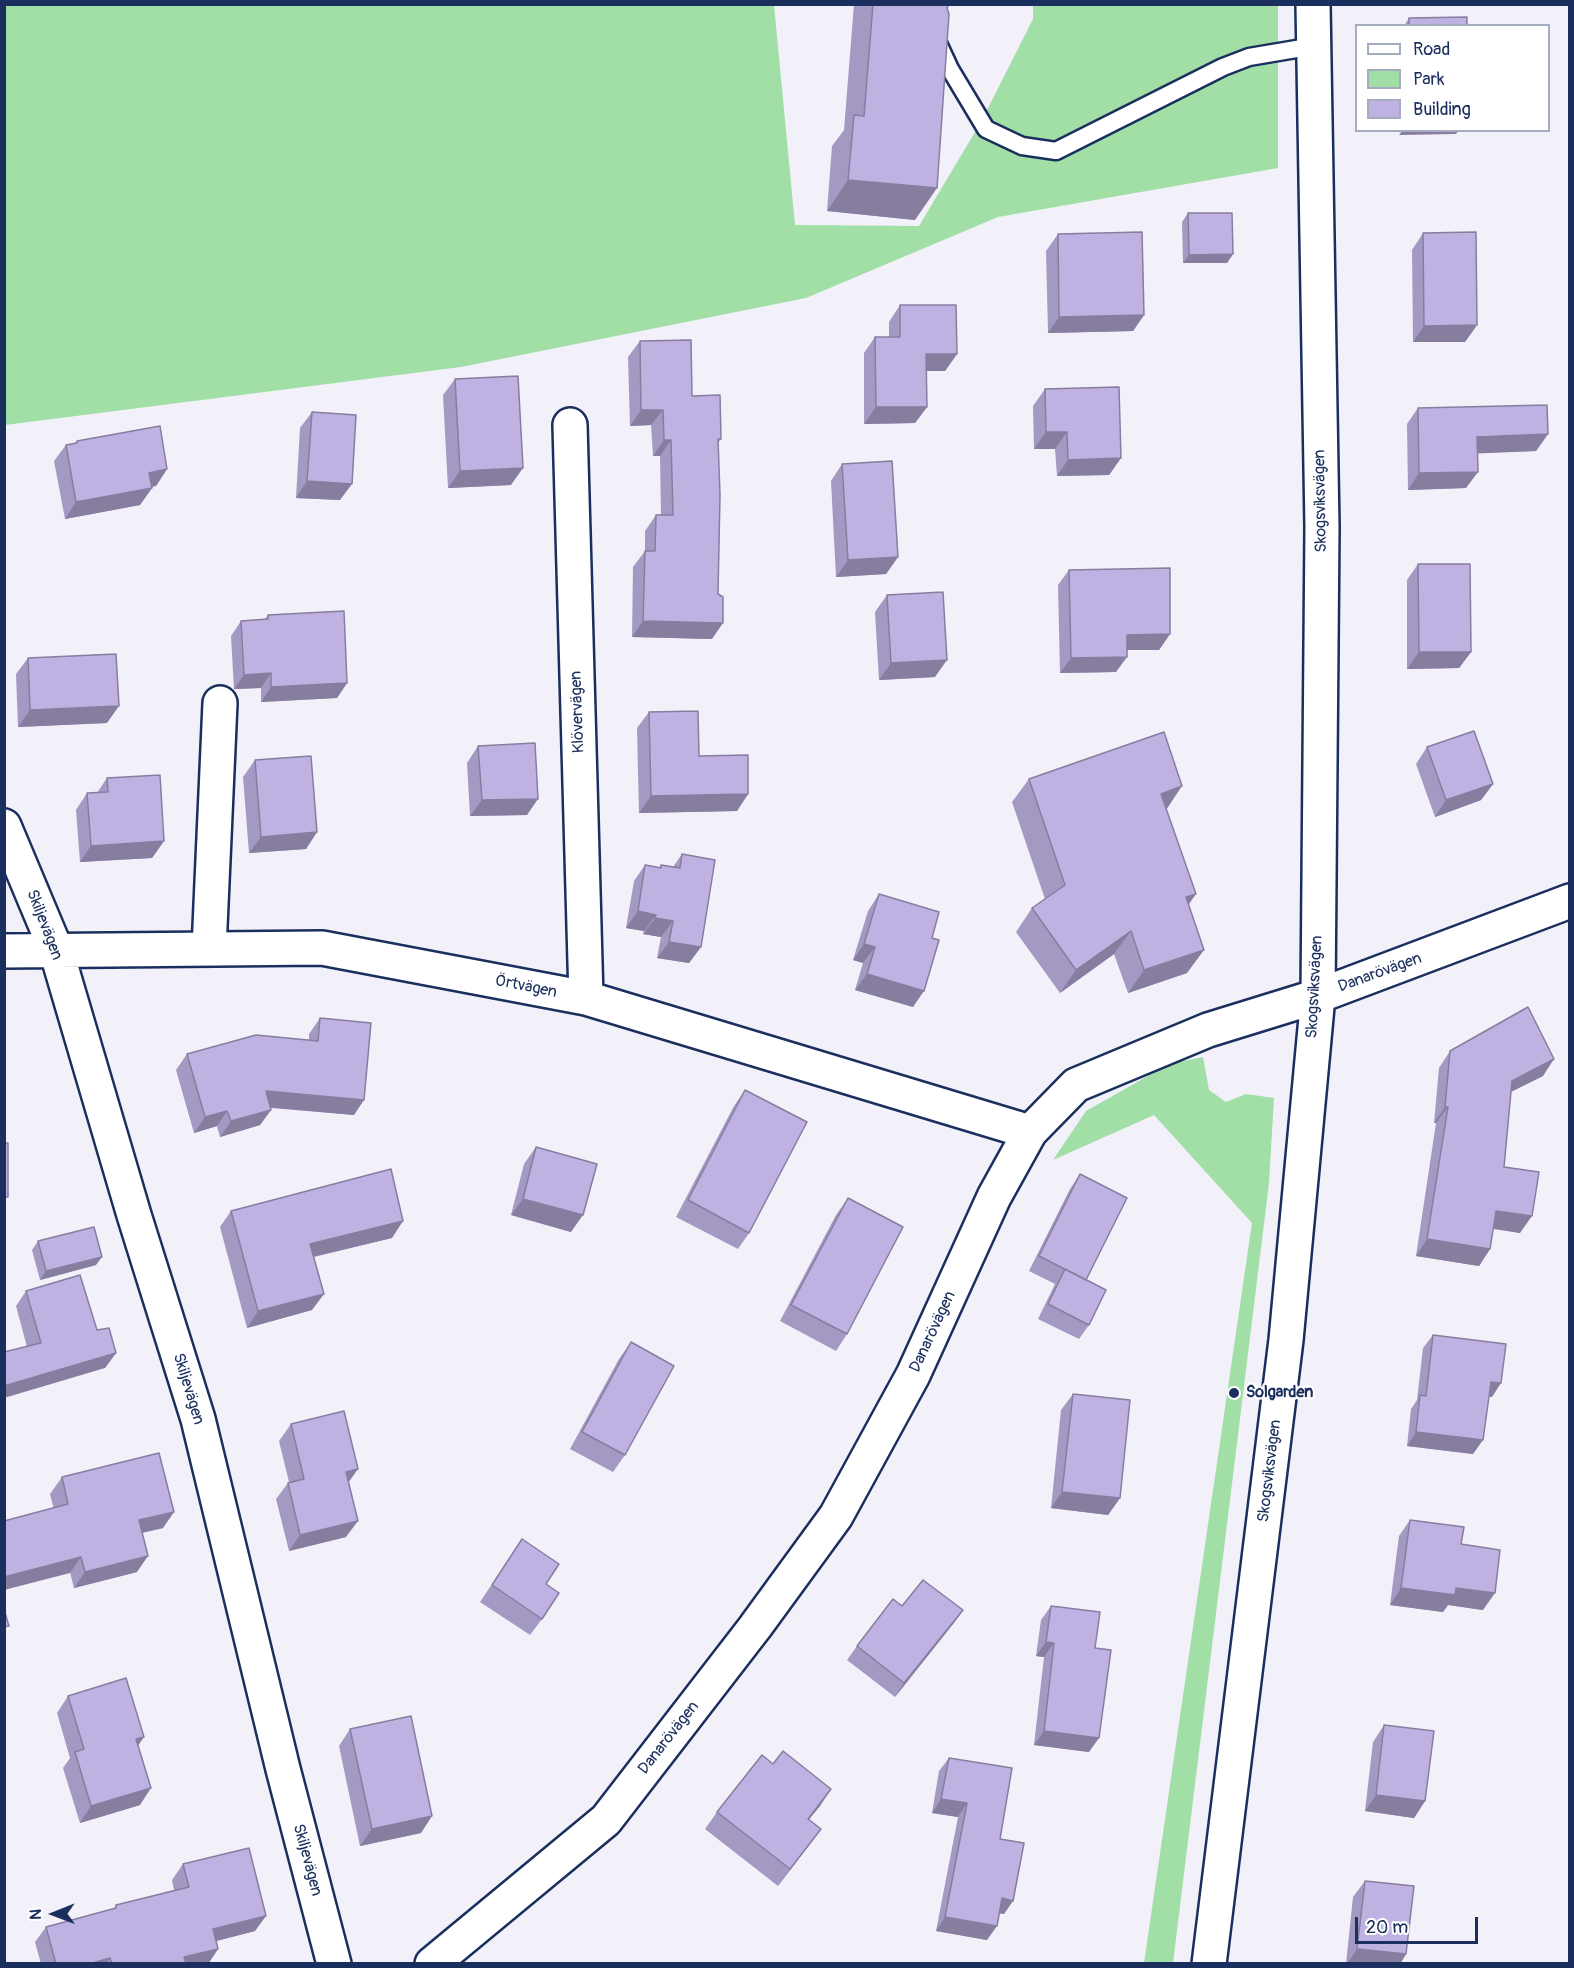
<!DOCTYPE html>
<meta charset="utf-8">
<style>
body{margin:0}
#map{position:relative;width:1574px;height:1968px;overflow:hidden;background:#f2f0f9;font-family:Pangolin,sans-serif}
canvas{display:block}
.frame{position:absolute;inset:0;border:6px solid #1b2f5e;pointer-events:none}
.legend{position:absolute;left:1355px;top:24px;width:195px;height:108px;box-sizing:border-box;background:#fff;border:2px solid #a4acbf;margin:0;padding:8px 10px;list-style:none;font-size:18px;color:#1b2f5e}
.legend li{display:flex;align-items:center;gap:12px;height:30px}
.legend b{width:30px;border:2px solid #a4acbf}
.north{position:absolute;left:24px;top:1884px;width:60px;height:60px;-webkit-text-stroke:4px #fff;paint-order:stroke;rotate:269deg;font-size:16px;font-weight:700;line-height:24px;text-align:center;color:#1b2f5e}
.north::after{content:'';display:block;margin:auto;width:21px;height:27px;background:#1b2f5e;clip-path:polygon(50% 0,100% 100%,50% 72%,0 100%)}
.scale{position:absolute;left:1355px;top:1917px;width:123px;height:27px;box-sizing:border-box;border:3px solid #1b2f5e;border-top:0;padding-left:8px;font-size:18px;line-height:21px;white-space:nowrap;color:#1b2f5e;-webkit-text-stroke:4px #fff;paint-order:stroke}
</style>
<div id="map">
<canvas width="1574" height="1968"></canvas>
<div class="frame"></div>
<ul class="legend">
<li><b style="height:8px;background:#fff"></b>Road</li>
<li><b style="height:16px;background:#a1dfa7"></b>Park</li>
<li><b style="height:16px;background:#bfb2e3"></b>Building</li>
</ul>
<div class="north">N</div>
<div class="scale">20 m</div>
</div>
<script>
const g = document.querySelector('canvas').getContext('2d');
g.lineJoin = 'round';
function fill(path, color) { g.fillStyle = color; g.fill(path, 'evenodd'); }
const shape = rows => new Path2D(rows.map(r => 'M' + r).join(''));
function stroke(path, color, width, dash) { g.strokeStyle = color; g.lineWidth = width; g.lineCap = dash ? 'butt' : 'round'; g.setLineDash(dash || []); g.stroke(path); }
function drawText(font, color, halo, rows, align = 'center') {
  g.font = font + ' Pangolin,sans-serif'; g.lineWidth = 4.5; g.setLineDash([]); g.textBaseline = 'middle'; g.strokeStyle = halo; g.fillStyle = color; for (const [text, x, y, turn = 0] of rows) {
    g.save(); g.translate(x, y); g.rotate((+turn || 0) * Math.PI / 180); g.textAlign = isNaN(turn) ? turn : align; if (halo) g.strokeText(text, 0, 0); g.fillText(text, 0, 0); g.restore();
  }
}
fill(shape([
 [4,5,774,5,795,225,919,226,981,122,1033,19,1033,5,1278,5,1278,168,998,217,806,298,461,367,5,425],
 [1203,1057,1209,1090,1226,1102,1246,1094,1274,1098,1269,1183,1173,1963,1144,1963,1252,1223,1154,1115,1053,1160,1086,1111,1169,1064]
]), '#a1dfa7');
const service = shape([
 [937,41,950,69,986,129,1022,146,1056,151,1223,67,1249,57,1314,46]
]);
const minor = shape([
 [570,425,586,998],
 [4,826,56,950,134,1215,198,1419,283,1769,334,1964],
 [209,949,220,703],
 [4,951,322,948,586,998,1030,1132]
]);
const tertiary = shape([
 [432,1964,606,1820,755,1627,836,1516,913,1375,994,1197,1030,1132,1076,1085,1208,1030,1318,996,1570,901],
 [1209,1964,1286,1340,1318,996,1322,527,1313,4]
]);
stroke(service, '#1b2f5e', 21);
stroke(minor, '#1b2f5e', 38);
stroke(tertiary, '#1b2f5e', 38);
stroke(service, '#fff', 16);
stroke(minor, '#fff', 33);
stroke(tertiary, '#fff', 33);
fill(shape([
 [854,4,949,4,947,8,915,220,827,211,832,146,844,130],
 [1409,18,1467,26,1404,26],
 [1188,213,1233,254,1227,263,1183,263,1182,222],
 [1423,233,1477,325,1465,342,1413,342,1412,250],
 [1058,234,1144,315,1133,331,1048,333,1046,251],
 [900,305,957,354,945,371,926,371,927,407,915,423,864,424,864,353,875,337,889,337,889,322],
 [640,341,692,396,721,439,718,443,712,639,632,637,633,567,645,551,645,531,656,515,661,515,660,456,653,456,651,425,630,426,628,357],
 [455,379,511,485,448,488,443,395],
 [1045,389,1121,458,1109,475,1057,476,1055,449,1034,449,1033,406],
 [1418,408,1548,434,1536,451,1477,453,1466,488,1408,490,1407,424],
 [312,412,340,500,296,498,300,428],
 [77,441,167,469,156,486,151,487,152,488,140,505,65,519,54,461,66,445,75,443],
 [842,464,898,557,886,574,836,577,831,481],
 [1418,564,1471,652,1459,668,1407,669,1407,580],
 [1069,570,1170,634,1159,650,1127,650,1116,672,1060,673,1058,585],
 [887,595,935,677,879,680,875,612],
 [268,615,347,683,337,698,261,702,261,688,234,689,231,636,241,621,265,619],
 [28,658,107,723,18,727,16,674],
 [649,712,699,756,748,794,737,811,639,813,637,728],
 [478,746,527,815,470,816,467,763],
 [1427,747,1493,784,1481,800,1435,817,1416,764],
 [255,760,317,832,306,849,249,853,243,777],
 [107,778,164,841,152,858,80,862,76,810,87,793,97,793],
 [1029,779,1166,809,1188,905,1187,973,1128,993,1114,954,1060,993,1016,932,1032,908,1045,899,1012,802],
 [682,854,701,947,689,963,657,958,661,937,643,934,644,931,626,928,634,881,645,865,660,867,661,865,673,867],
 [879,894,932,938,913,1007,855,990,863,963,853,960,868,911],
 [320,1018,354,1115,271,1108,271,1110,260,1125,220,1137,217,1126,194,1133,176,1070,187,1054,309,1040,309,1034],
 [1450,1051,1543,1076,1511,1092,1504,1167,1520,1233,1493,1229,1490,1249,1479,1266,1416,1256,1436,1123,1434,1123,1439,1068],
 [745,1090,749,1233,738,1249,676,1217,734,1106],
 [536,1147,571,1232,511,1215,524,1164],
 [1080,1174,1089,1325,1079,1339,1038,1319,1055,1284,1029,1271,1070,1189],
 [848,1198,847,1334,836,1351,780,1321,836,1215],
 [231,1211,392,1238,314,1257,312,1310,247,1328,220,1227],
 [38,1241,96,1265,40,1280,32,1250],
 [26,1291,97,1330,116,1353,105,1368,27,1347,16,1306],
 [1433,1335,1492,1397,1489,1396,1473,1454,1407,1446,1411,1409,1417,1400,1423,1348],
 [631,1342,625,1455,613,1472,570,1449,619,1359],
 [1073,1394,1120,1498,1108,1515,1051,1508,1061,1410],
 [291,1424,348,1483,346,1537,289,1551,276,1499,288,1483,289,1482,279,1441],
 [62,1477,163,1528,142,1533,137,1572,74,1588,50,1494],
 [1410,1520,1461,1544,1483,1610,1448,1605,1443,1612,1390,1605,1399,1536],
 [522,1539,546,1584,542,1619,530,1635,480,1602],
 [902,1606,963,1610,953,1624,895,1697,847,1660,857,1646],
 [1051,1606,1089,1752,1034,1745,1044,1657,1036,1656,1041,1620],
 [68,1696,138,1745,140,1805,80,1823,63,1768,70,1758,57,1713],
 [1384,1725,1425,1801,1414,1818,1365,1811,1373,1742],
 [350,1729,421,1833,360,1846,339,1746],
 [949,1758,1000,1839,1004,1914,999,1913,987,1940,936,1931,958,1817,932,1813,939,1771],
 [820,1806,809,1819,821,1829,778,1886,705,1829,717,1812],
 [183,1864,255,1931,216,1941,218,1949,208,1964,41,1964,35,1942,46,1927,114,1909,116,1905,174,1890,172,1880],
 [1365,1881,1406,1954,1400,1964,1346,1964,1353,1897]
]), '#a499c3');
fill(shape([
 [1403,130,1459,130,1456,134,1399,135],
 [848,180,937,188,915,220,827,211],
 [1233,254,1227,263,1183,263,1189,255],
 [1144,315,1133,331,1048,333,1059,317],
 [1477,325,1465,342,1413,342,1424,326],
 [926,354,957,354,945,371,915,371],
 [876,407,927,407,915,423,864,424],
 [641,410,663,410,651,425,630,426],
 [1046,432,1067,432,1055,449,1034,449],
 [1548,434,1536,451,1465,454,1477,437],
 [664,440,671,440,660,456,653,456],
 [1121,458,1109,475,1057,476,1068,460],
 [523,468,511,485,448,488,460,471],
 [167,469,156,486,137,489,149,473],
 [1478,472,1466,488,1408,490,1419,473],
 [307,481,352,484,340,500,296,498],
 [152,488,140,505,65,519,76,502],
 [898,557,886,574,836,577,848,560],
 [643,621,723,623,712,639,632,637],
 [1170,634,1159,650,1116,650,1127,635],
 [1419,652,1471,652,1459,668,1407,669],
 [1127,657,1116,672,1060,673,1071,658],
 [947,660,935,677,879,680,891,663],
 [271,673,261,688,234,689,244,675],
 [347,683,337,698,261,702,271,687],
 [119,706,107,723,18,727,30,710],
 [1493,784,1481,800,1435,817,1446,800],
 [1182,786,1166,810,1161,794],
 [748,794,737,811,639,813,651,796],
 [538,799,527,815,470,816,482,800],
 [317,832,306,849,249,853,261,837],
 [164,841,152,858,80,862,91,846],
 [1196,894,1180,917,1186,897],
 [638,911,656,915,644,931,626,928],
 [655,918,673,921,661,937,643,934],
 [1131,931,1114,954,1060,993,1076,970],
 [669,942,701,947,689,963,657,958],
 [864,944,875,947,863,963,853,960],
 [1204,950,1187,973,1128,993,1144,970],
 [867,974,924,991,913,1007,855,990],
 [1554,1059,1543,1076,1500,1097,1512,1081],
 [266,1091,364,1100,354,1115,255,1106],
 [1445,1107,1448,1107,1436,1123,1434,1123],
 [271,1110,260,1125,220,1137,231,1121],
 [227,1111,217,1126,194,1133,205,1117],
 [523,1199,583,1215,571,1232,511,1215],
 [1496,1211,1532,1216,1520,1233,1484,1227],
 [403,1221,392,1238,299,1260,310,1244],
 [1427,1239,1490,1249,1479,1266,1416,1256],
 [102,1257,96,1265,40,1280,46,1271],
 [324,1294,312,1310,247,1328,258,1311],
 [116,1353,105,1368,4,1398,4,1386],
 [1491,1382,1501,1383,1492,1397,1481,1395],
 [1416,1432,1483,1440,1473,1454,1407,1446],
 [358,1469,346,1486,346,1472],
 [1062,1492,1120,1498,1108,1515,1051,1508],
 [174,1512,163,1528,128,1536,139,1520],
 [358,1521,346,1537,289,1551,300,1535],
 [148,1556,137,1572,74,1588,85,1572],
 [81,1557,70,1573,4,1590,4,1577],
 [1401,1588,1456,1588,1495,1593,1483,1610,1448,1605,1443,1612,1390,1605],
 [963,1610,953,1624,895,1697,904,1683],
 [1046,1642,1054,1643,1044,1657,1036,1656],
 [1044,1731,1099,1738,1089,1752,1034,1745],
 [144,1737,133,1753,136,1739],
 [151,1788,140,1805,80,1823,91,1806],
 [831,1789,820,1806,796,1835,808,1819],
 [1376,1795,1425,1801,1414,1818,1365,1811],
 [941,1799,967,1803,958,1817,932,1813],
 [432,1816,421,1833,360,1846,372,1829],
 [821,1829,809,1845,778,1886,790,1869],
 [1002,1898,1013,1901,1004,1914,992,1912],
 [266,1916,255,1931,201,1945,213,1929],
 [945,1917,997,1926,987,1940,936,1931],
 [218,1949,208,1964,180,1964,184,1957],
 [1357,1949,1406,1954,1400,1964,1347,1964],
 [110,1958,106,1964,89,1964]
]), '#867d9f');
const building = shape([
 [873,4,949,4,947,8,949,14,937,188,848,180,854,115,864,116,873,4],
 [1467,17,1467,26,1409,26,1409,18,1467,17],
 [1188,213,1232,213,1233,254,1189,255,1188,213],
 [1142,232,1144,315,1059,317,1058,234,1142,232],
 [1476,232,1477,325,1424,326,1423,233,1476,232],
 [900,305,956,305,957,354,926,354,927,407,876,407,875,337,900,337,900,305],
 [691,340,692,396,720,395,721,439,718,439,720,495,718,594,723,597,723,623,643,621,645,551,655,551,656,515,673,515,671,440,664,440,663,410,641,410,640,341,691,340],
 [518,376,523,468,460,471,455,379,518,376],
 [1119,387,1121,458,1068,460,1067,432,1046,432,1045,389,1119,387],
 [1547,405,1548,434,1477,437,1478,472,1419,473,1418,408,1547,405],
 [312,412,356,415,352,484,307,481,312,412],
 [160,426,167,469,149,473,152,488,76,502,66,445,77,443,77,441,160,426],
 [892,461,898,557,848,560,842,464,892,461],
 [1418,564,1470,564,1471,652,1419,652,1418,564],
 [1170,568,1170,634,1127,635,1127,657,1071,658,1069,570,1170,568],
 [943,592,947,660,891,663,887,595,943,592],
 [344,611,347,683,271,687,271,673,244,675,241,621,268,619,268,615,344,611],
 [116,654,119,706,30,710,28,658,116,654],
 [698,711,699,756,748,755,748,794,651,796,649,712,698,711],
 [1474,731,1493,784,1446,800,1427,747,1474,731],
 [1164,732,1182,786,1161,794,1196,894,1186,897,1204,950,1144,970,1131,931,1076,970,1032,908,1065,885,1029,779,1164,732],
 [535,743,538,799,482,800,478,746,535,743],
 [311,756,317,832,261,837,255,760,311,756],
 [160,775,164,841,91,846,87,793,108,792,107,778,160,775],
 [682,854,715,860,701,947,669,942,673,921,655,918,656,915,638,911,645,865,661,868,661,865,680,868,682,854],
 [879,894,939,912,932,938,939,940,924,991,867,974,875,947,864,944,879,894],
 [1528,1007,1554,1059,1512,1081,1504,1167,1539,1172,1532,1216,1496,1211,1490,1249,1427,1239,1448,1107,1445,1107,1450,1051,1528,1007],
 [320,1018,371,1023,364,1100,266,1091,271,1110,231,1121,227,1111,205,1117,187,1054,256,1035,318,1041,320,1018],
 [745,1090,807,1122,749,1233,688,1200,745,1090],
 [4,1143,8,1143,8,1197,4,1197,4,1143],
 [536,1147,597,1164,583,1215,523,1199,536,1147],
 [391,1169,403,1221,310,1244,324,1294,258,1311,231,1211,391,1169],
 [1080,1174,1127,1198,1086,1280,1039,1256,1080,1174],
 [848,1198,903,1227,847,1334,791,1305,848,1198],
 [94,1227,102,1257,46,1271,38,1241,94,1227],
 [1065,1269,1106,1290,1089,1325,1048,1304,1065,1269],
 [80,1275,97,1330,109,1328,116,1353,4,1386,4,1352,41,1343,26,1291,80,1275],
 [1433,1335,1506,1344,1501,1383,1491,1382,1483,1440,1416,1432,1420,1395,1426,1396,1433,1335],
 [631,1342,674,1366,625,1455,582,1432,631,1342],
 [1073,1394,1130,1400,1120,1498,1062,1492,1073,1394],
 [344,1411,358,1469,346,1472,358,1521,300,1535,288,1483,304,1479,291,1424,344,1411],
 [159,1453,174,1512,139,1520,148,1556,85,1572,81,1557,4,1577,4,1521,68,1504,62,1477,159,1453],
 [1410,1520,1464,1527,1461,1544,1500,1550,1495,1593,1456,1588,1455,1595,1401,1588,1410,1520],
 [522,1539,559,1564,546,1584,559,1593,542,1619,492,1585,522,1539],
 [923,1580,963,1610,904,1683,857,1646,893,1599,902,1606,923,1580],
 [1051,1606,1100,1612,1095,1648,1111,1650,1099,1738,1044,1731,1054,1643,1046,1642,1051,1606],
 [4,1609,9,1626,4,1627,4,1609],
 [126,1678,144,1737,136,1739,151,1788,91,1806,75,1752,84,1749,68,1696,126,1678],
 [411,1716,432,1816,372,1829,350,1729,411,1716],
 [1384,1725,1434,1731,1425,1801,1376,1795,1384,1725],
 [783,1751,831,1789,808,1819,821,1829,790,1869,717,1812,762,1755,773,1764,783,1751],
 [949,1758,1012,1768,1000,1839,1024,1843,1013,1901,1002,1898,997,1926,945,1917,967,1803,941,1799,949,1758],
 [249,1848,266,1916,213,1929,218,1949,184,1957,186,1964,112,1964,110,1958,89,1964,56,1964,46,1927,116,1908,116,1905,189,1887,183,1864,249,1848],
 [1365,1881,1414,1886,1406,1954,1357,1949,1365,1881]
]);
fill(building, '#bfb2e3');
stroke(building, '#867d9f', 1.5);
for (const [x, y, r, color] of [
 [1234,1393,6,"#1b2f5e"]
]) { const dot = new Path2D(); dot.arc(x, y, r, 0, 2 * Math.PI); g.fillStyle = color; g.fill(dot); stroke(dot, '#fff', 2); }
drawText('16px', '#1b2f5e', '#fff', [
 ["Skogsviksvägen",1321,501,-91],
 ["Klövervägen",578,712,-92],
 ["Skiljevägen",44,925,69],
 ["Danarövägen",1380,973,-20],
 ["Örtvägen",526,987,11],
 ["Skogsviksvägen",1315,987,-87],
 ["Danarövägen",933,1332,-65],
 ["Skiljevägen",188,1389,73],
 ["Skogsviksvägen",1270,1471,-83],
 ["Danarövägen",669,1738,-52],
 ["Skiljevägen",307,1860,75]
]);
drawText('bold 16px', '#1b2f5e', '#fff', [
 ["Solgarden",1246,1393]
], 'left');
</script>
